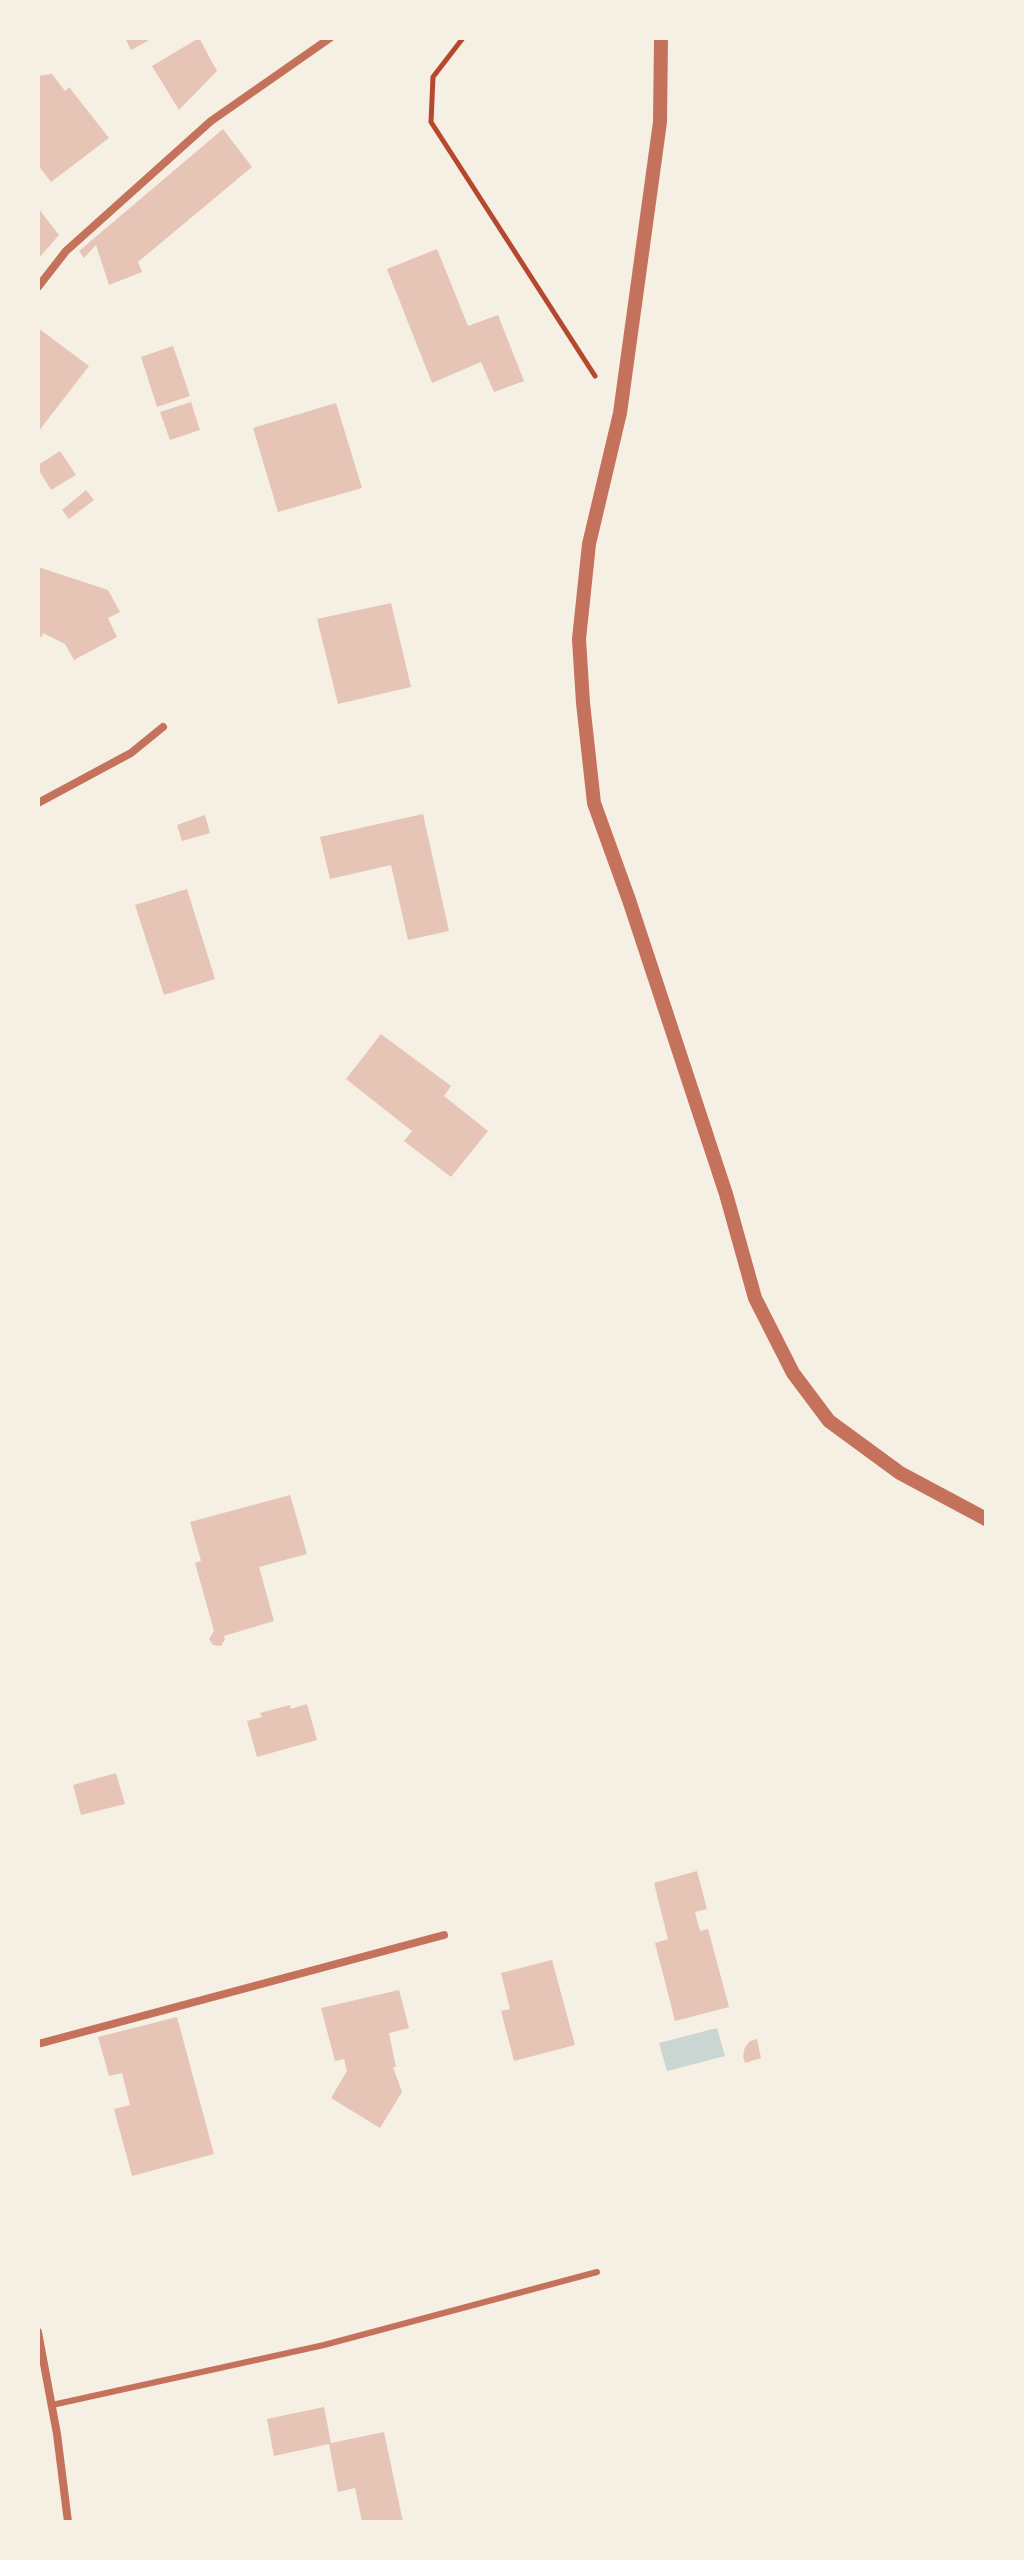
<!DOCTYPE html>
<style>
body{margin:0}
#map{position:relative;width:1024px;height:2560px;overflow:hidden;background:#f6efe4;font-family:Montserrat,sans-serif}
canvas{display:block}
.frame{position:absolute;inset:0;border:40px solid #f6efe4;pointer-events:none}
</style>
<div id="map">
<canvas width="1024" height="2560"></canvas>
<div class="frame"></div>
</div>
<script>
const g = document.querySelector('canvas').getContext('2d');
g.lineJoin = 'round';
function fill(path, color) { g.fillStyle = color; g.fill(path, 'evenodd'); }
const shape = rows => new Path2D(rows.map(r => 'M' + r).join(''));
function stroke(path, color, width, dash) { g.strokeStyle = color; g.lineWidth = width; g.lineCap = dash ? 'butt' : 'round'; g.setLineDash(dash || []); g.stroke(path); }
fill(shape([
 [717,2028,725,2056,667,2071,659,2043]
]), '#c9d6d2');
fill(shape([
 [125,38,153,38,131,50],
 [199,38,217,71,179,110,152,66],
 [52,74,65,91,69,87,109,138,51,182,38,165,38,76],
 [223,129,252,167,138,262,142,272,109,285,96,245,84,258,79,251],
 [38,208,59,235,38,259],
 [437,249,468,326,498,315,524,381,494,392,481,362,432,383,387,269],
 [38,328,89,366,38,432],
 [173,346,190,396,157,407,141,357],
 [191,402,200,430,170,440,160,412],
 [336,403,362,488,278,512,253,428],
 [60,451,76,475,51,490,38,469,38,465],
 [86,490,94,500,69,519,62,510],
 [38,567,108,590,120,612,108,618,117,637,74,660,65,644,43,633,42,637,38,636],
 [391,603,411,687,338,704,317,619],
 [423,814,449,931,408,940,391,865,330,879,320,837],
 [205,815,210,833,182,841,177,825],
 [187,889,215,979,164,995,135,905],
 [381,1034,451,1086,444,1096,488,1131,451,1177,404,1141,412,1131,346,1079],
 [290,1495,307,1554,259,1567,274,1621,224,1636,225,1639,221,1646,213,1645,209,1639,214,1631,195,1563,201,1561,190,1522],
 [307,1704,317,1740,257,1757,247,1721,262,1717,260,1713,290,1705,291,1709],
 [116,1773,125,1804,81,1815,73,1785],
 [697,1871,707,1909,695,1912,700,1931,708,1929,729,2007,675,2021,655,1943,668,1939,654,1883],
 [552,1960,575,2045,514,2061,501,2011,510,2009,501,1973],
 [399,1990,409,2028,389,2033,396,2067,393,2067,402,2092,380,2128,331,2098,347,2071,344,2059,335,2061,321,2008],
 [177,2017,214,2154,132,2176,114,2109,130,2105,122,2073,109,2076,98,2037],
 [757,2039,761,2058,745,2063,743,2056,745,2047,750,2041],
 [324,2407,331,2443,384,2432,403,2522,362,2522,355,2488,338,2492,329,2444,274,2456,267,2419]
]), '#e6c5b7');
stroke(shape([
 [463,38,433,77,431,122,595,376]
]), '#b5482f', 5);
stroke(shape([
 [52,2405,324,2345,597,2272]
]), '#c5725c', 6);
stroke(shape([
 [38,287,66,251,211,121,330,38],
 [38,803,131,753,163,727],
 [38,2044,444,1935],
 [38,2332,57,2434,68,2522]
]), '#c5725c', 8);
stroke(shape([
 [661,38,660,122,620,413,589,544,579,639,583,703,594,803,629,900,726,1194,755,1298,793,1373,829,1421,900,1473,986,1519]
]), '#c5725c', 14);
</script>
